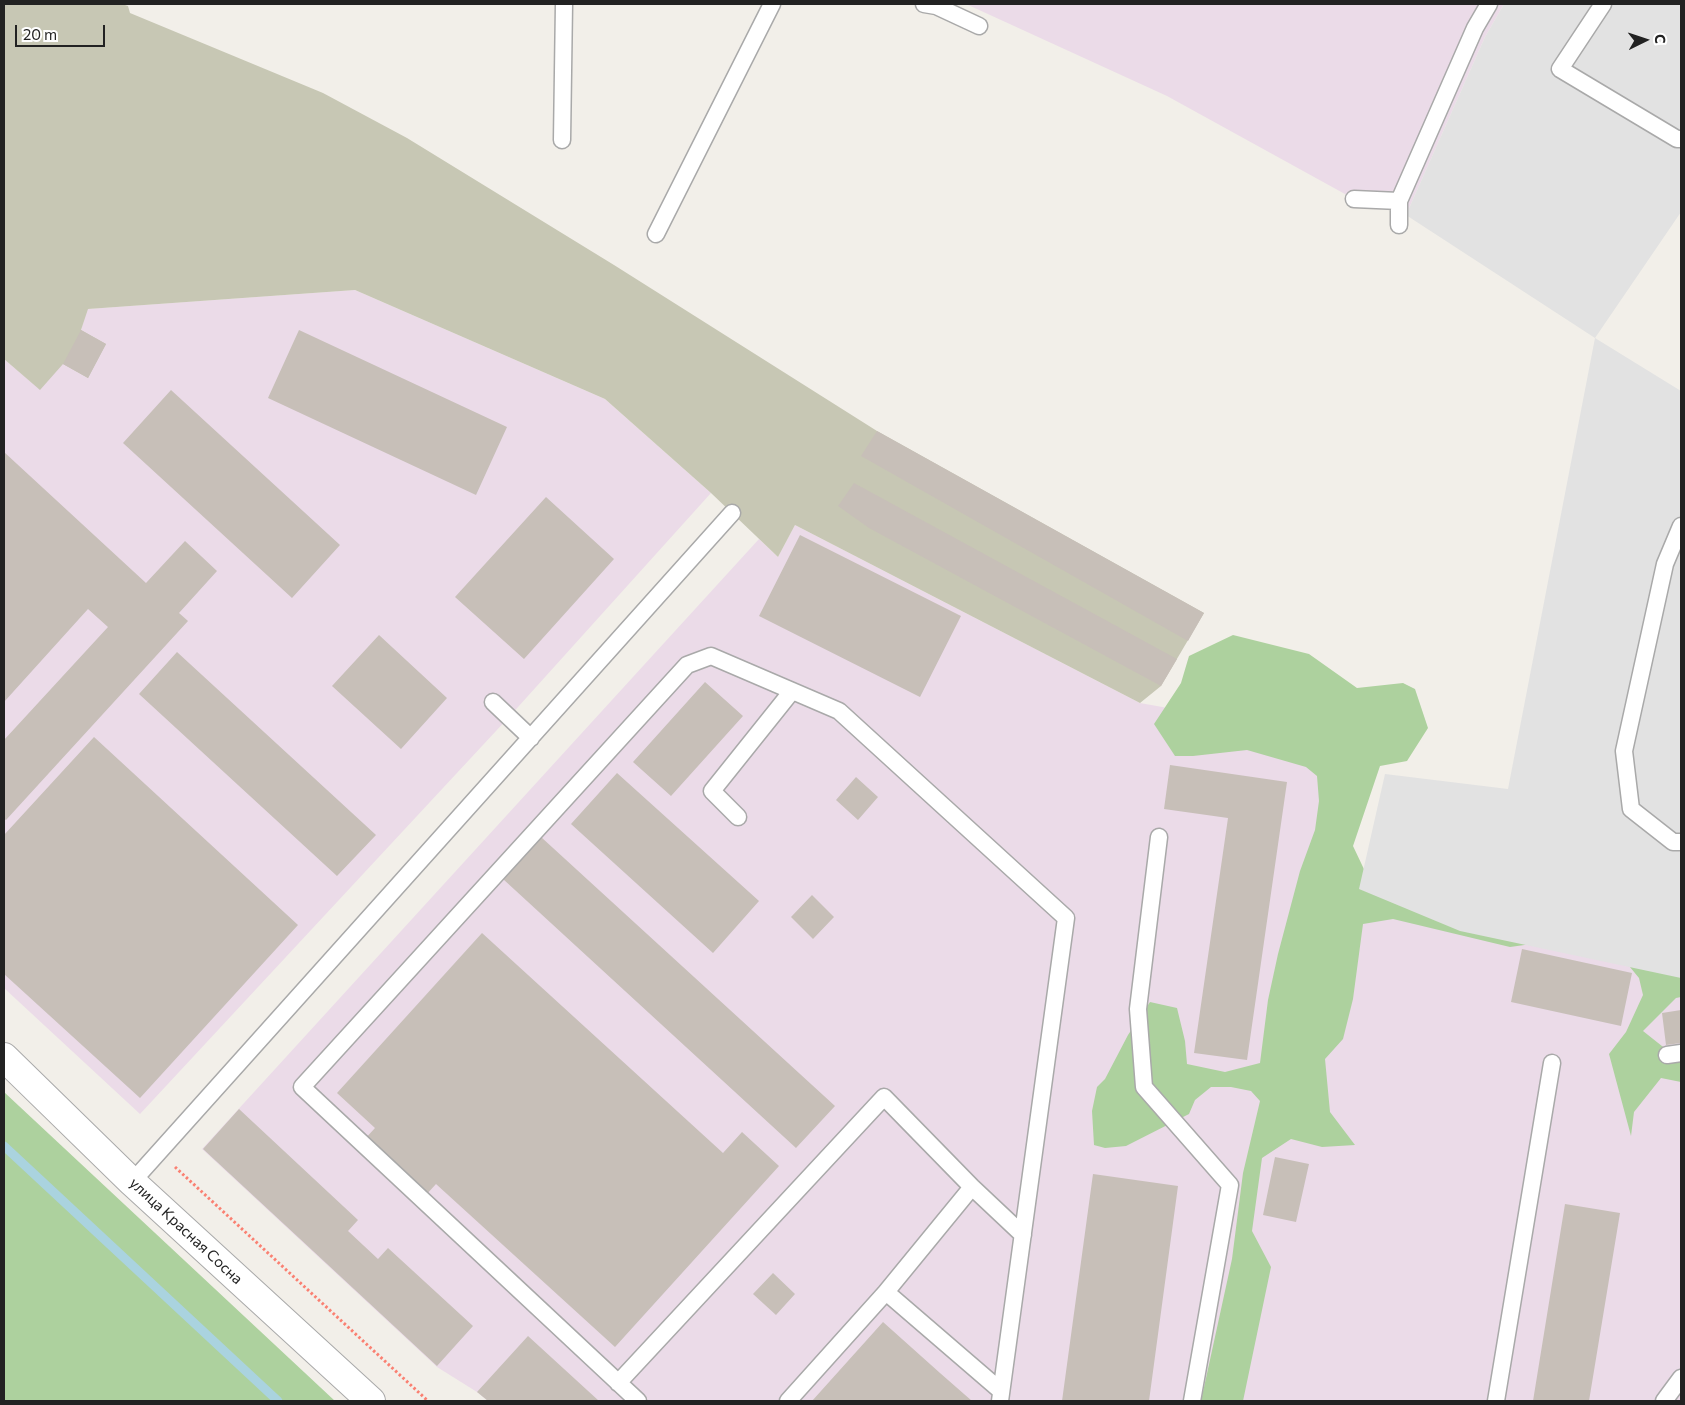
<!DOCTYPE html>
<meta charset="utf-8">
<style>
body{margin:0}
#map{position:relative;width:1685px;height:1405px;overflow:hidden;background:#f2efe9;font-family:Commissioner,sans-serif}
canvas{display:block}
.frame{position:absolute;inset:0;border:5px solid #222;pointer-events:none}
.north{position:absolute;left:1620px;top:15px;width:50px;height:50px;-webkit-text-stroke:4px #fff;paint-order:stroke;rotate:86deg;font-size:14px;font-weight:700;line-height:20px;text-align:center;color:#222}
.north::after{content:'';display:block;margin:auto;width:18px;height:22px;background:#222;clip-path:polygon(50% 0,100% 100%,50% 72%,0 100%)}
.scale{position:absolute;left:15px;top:25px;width:90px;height:22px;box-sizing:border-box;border:2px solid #222;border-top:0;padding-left:6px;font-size:15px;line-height:18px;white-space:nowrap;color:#222;-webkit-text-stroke:4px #fff;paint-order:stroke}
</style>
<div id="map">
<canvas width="1685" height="1405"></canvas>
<div class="frame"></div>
<div class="north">С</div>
<div class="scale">20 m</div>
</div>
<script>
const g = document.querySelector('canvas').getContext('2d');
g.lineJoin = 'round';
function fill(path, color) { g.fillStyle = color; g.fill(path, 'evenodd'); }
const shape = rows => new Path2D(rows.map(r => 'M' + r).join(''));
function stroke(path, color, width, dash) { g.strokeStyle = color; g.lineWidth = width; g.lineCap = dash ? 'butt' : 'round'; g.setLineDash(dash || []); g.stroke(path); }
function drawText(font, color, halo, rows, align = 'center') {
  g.font = font + ' Commissioner,sans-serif'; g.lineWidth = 5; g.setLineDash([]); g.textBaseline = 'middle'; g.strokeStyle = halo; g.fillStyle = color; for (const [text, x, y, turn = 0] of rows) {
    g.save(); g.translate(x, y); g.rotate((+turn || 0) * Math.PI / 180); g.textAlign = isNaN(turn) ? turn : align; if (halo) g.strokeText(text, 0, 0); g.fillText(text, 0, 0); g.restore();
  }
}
fill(shape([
 [966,4,1504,4,1485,37,1406,215,1354,199,1167,96],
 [355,290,605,399,711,493,509,717,140,1114,4,988,4,359,40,389,81,330,87,309],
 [795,525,1140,703,1346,740,1322,875,1681,978,1681,1401,488,1401,477,1392,437,1367,202,1149,759,539,778,557]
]), '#ebdbe8');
fill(shape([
 [4,4,122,4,128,6,130,13,323,93,407,138,614,265,877,431,1204,613,1161,686,1140,703,795,525,778,557,711,493,605,399,355,290,88,309,81,330,106,344,88,378,63,364,40,390,4,359]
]), '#c7c7b4');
fill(shape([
 [1233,635,1309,654,1357,688,1403,683,1415,689,1428,728,1407,761,1380,766,1353,846,1371,884,1681,949,1681,997,1676,998,1643,1031,1672,1054,1681,1051,1681,1082,1661,1078,1634,1112,1631,1136,1609,1054,1626,1032,1643,995,1639,978,1625,961,1553,941,1510,947,1393,919,1363,924,1353,999,1343,1039,1325,1059,1330,1112,1355,1145,1322,1147,1291,1139,1262,1158,1252,1231,1271,1267,1243,1401,1201,1401,1232,1259,1243,1173,1260,1101,1251,1091,1231,1087,1211,1087,1195,1100,1189,1114,1126,1146,1105,1148,1094,1145,1092,1111,1097,1087,1105,1079,1128,1035,1150,1002,1177,1008,1185,1041,1187,1064,1225,1072,1260,1063,1268,1000,1278,954,1300,871,1315,830,1319,801,1317,776,1306,767,1247,750,1193,756,1175,756,1154,724,1181,683,1189,656],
 [4,1092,335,1401,4,1401]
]), '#add19e');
fill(shape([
 [1504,4,1681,4,1681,212,1595,338,1681,391,1681,978,1460,931,1359,889,1385,774,1508,789,1595,338,1406,215,1485,37]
]), '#e2e2e2');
stroke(shape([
 [4,1146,278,1401]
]), '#aad3df', 9);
fill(shape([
 [81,330,106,344,88,378,63,364],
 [299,330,507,427,476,495,268,398],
 [171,390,340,545,292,598,123,443],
 [877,431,1204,613,1188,641,861,456],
 [4,452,146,583,185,541,217,571,179,613,188,621,6,820,4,819,4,740,108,627,88,609,4,702],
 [854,483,1177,659,1161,686,869,528,838,506],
 [546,497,614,559,524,659,455,597],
 [800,535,961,616,920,697,759,616],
 [379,635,447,698,401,749,332,686],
 [177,652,376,835,337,876,139,694],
 [705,682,743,716,671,796,633,762],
 [94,737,298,925,140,1098,4,974,4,835],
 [1170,765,1287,782,1247,1060,1194,1053,1228,818,1164,809],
 [617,773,759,901,713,953,571,824],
 [856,777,878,797,858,820,836,800],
 [541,837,835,1106,796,1148,503,879],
 [812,895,834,917,813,939,791,917],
 [482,933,723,1153,742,1132,779,1166,615,1347,436,1184,425,1196,364,1140,375,1128,337,1093],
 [1522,949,1632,973,1621,1026,1511,1002],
 [1681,1010,1681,1043,1666,1045,1662,1013],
 [239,1109,358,1220,348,1231,378,1259,388,1248,473,1326,437,1366,203,1149],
 [1275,1157,1309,1164,1296,1222,1263,1215],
 [1093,1174,1178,1186,1149,1401,1062,1401],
 [1565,1204,1620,1213,1589,1401,1533,1401],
 [773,1273,795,1294,776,1315,753,1294],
 [883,1322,940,1373,972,1401,812,1401],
 [528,1336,599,1401,488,1401,477,1392]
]), '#c7bfb8');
const service = shape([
 [924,4,936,6,979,26],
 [1603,4,1560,69,1677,139,1681,139],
 [562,140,564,4],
 [1354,199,1399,201],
 [1399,225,1399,201,1475,28,1489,4],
 [656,234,772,4],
 [1681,526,1665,564,1624,751,1631,809,1673,842,1681,842],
 [493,702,531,738],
 [738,817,712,791,792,691],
 [1159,837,1138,1009,1144,1087,1230,1185,1192,1401],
 [1667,1055,1681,1053],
 [132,1182,732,513],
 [886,1292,1001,1391],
 [618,1383,884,1097,972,1187,1023,1235],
 [638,1401,302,1087,687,665,711,656,839,711,1066,918,1000,1401],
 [788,1401,886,1292,972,1187],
 [1496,1401,1552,1063],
 [1664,1401,1681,1378]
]);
const minor = shape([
 [4,1057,132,1182,371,1401]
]);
stroke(service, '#a9a9a9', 19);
stroke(minor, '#a9a9a9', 30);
stroke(shape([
 [175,1167,428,1401]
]), '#fa8072', 3, [2.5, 2.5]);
stroke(service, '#fff', 16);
stroke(minor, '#fff', 28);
drawText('15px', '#222', '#fff', [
 ["улица Красная Сосна",186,1231,43]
]);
</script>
